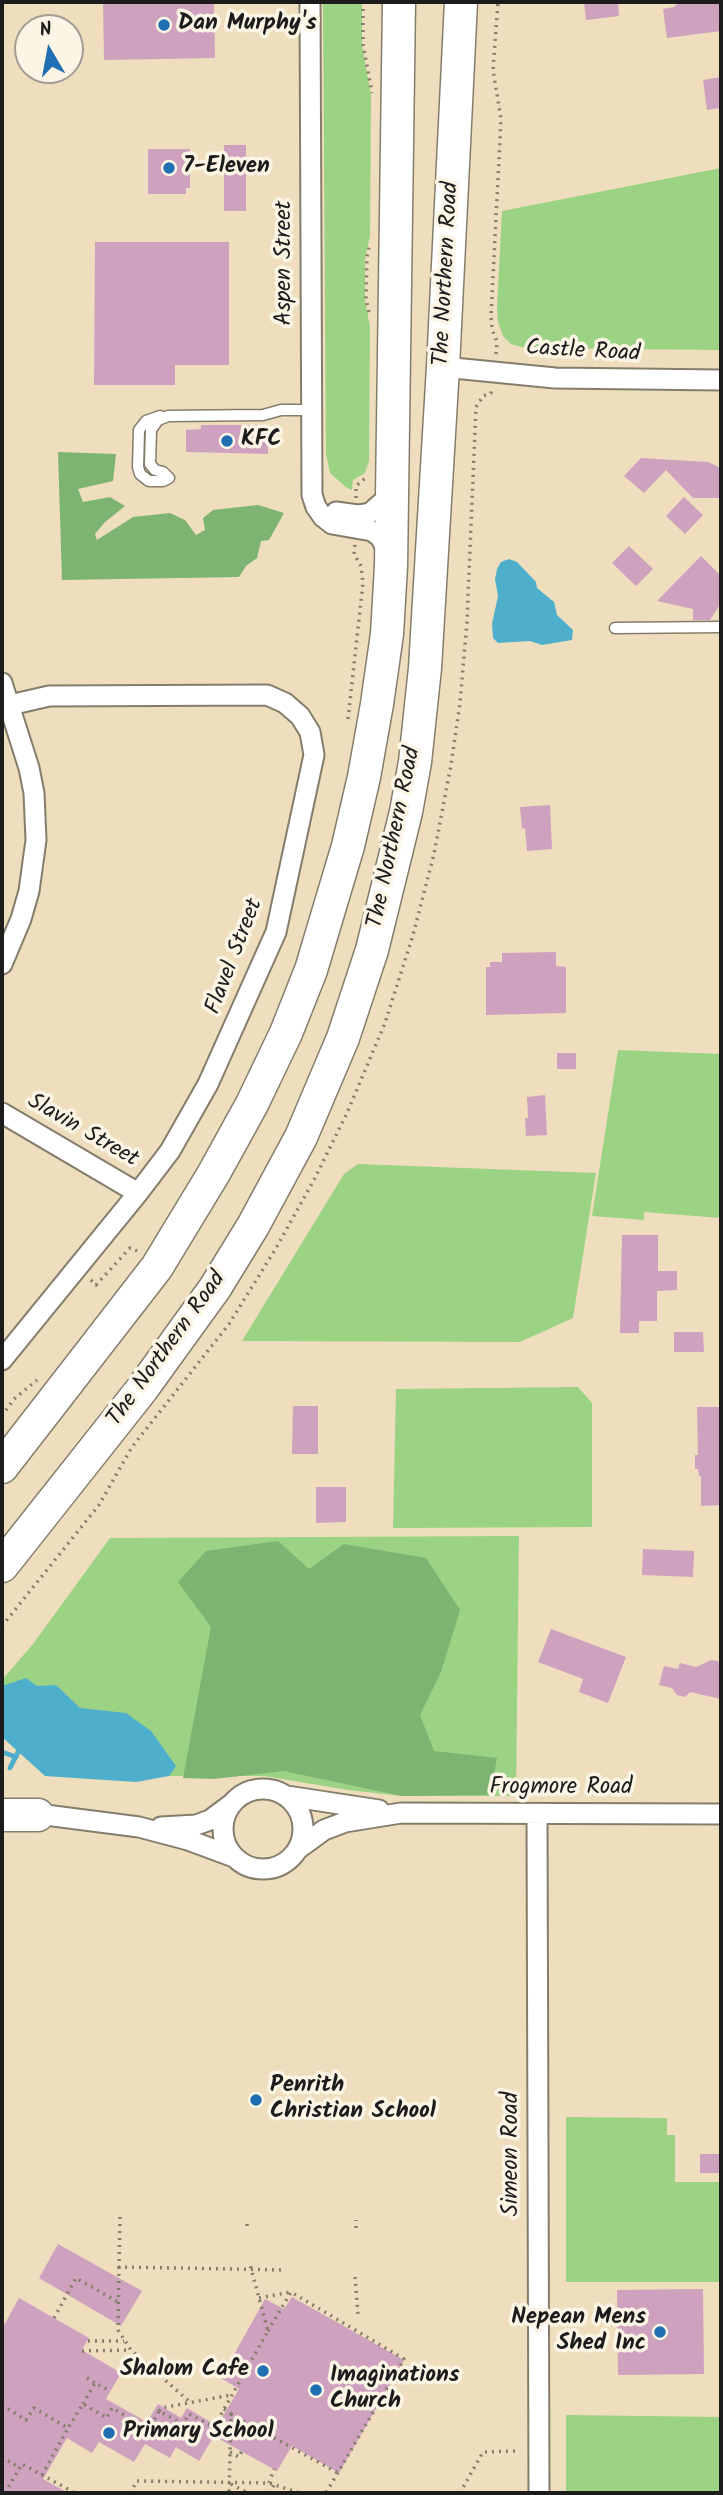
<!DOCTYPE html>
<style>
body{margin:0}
#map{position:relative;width:723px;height:2495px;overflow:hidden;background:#eedebd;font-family:Kalam,sans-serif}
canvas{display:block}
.frame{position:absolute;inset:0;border:4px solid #1c1c1c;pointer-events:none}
.north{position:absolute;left:14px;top:14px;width:70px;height:70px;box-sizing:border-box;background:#fcf5e5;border:2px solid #a29e95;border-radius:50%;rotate:350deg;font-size:19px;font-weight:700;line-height:28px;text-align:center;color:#1c1c1c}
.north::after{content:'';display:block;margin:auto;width:24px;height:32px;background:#1f6fb2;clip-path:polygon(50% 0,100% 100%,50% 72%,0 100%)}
</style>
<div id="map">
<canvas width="723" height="2495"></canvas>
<div class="frame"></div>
<div class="north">N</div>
</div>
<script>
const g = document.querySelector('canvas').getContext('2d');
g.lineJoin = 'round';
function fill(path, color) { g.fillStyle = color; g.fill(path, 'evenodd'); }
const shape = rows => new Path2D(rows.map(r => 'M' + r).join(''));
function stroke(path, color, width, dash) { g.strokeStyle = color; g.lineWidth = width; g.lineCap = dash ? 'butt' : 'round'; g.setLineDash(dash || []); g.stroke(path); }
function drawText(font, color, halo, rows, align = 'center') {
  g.font = font + ' Kalam,sans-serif'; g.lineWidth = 7; g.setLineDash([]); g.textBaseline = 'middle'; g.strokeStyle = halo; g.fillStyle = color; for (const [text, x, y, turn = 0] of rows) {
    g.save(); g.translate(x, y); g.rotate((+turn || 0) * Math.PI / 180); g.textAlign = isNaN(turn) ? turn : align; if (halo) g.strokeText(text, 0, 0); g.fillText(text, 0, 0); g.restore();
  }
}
fill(shape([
 [323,2,362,2,362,45,371,95,370,236,365,259,365,300,370,327,369,461,365,473,353,480,352,490,347,488,330,473,326,454],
 [721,168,721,350,525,348,511,344,503,336,498,322,497,307,502,211],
 [618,1050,721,1054,721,1218,644,1212,644,1220,592,1216],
 [358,1164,596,1173,573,1318,520,1342,242,1341,344,1174],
 [578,1387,592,1403,592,1527,393,1528,396,1389],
 [519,1536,516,1796,402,1796,348,1790,264,1776,51,1776,2,1736,2,1680,33,1644,110,1538],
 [566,2117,667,2118,667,2135,675,2135,675,2182,721,2182,721,2282,566,2282],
 [566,2415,721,2417,721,2493,566,2493]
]), '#9cd283');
fill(shape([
 [58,452,116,454,113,481,78,489,83,502,110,497,125,506,104,523,95,534,97,540,133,517,170,513,185,520,196,535,205,530,203,518,213,510,258,505,284,513,269,540,261,541,257,558,246,566,239,577,62,580],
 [278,1541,309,1569,344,1544,426,1558,460,1610,441,1672,420,1715,434,1751,497,1758,490,1795,402,1796,284,1771,214,1779,183,1778,211,1627,178,1582,206,1551]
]), '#7db471');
fill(shape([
 [509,559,517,562,536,582,537,588,554,602,557,615,573,630,572,640,542,645,530,641,498,643,493,638,492,624,498,596,495,579,497,569,501,562],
 [26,1678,37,1686,56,1685,80,1708,126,1713,151,1731,176,1766,169,1776,136,1782,45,1776,2,1737,2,1686]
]), '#4dafcc');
stroke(shape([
 [2,1752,16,1757],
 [10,1768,18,1752]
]), '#4dafcc', 5);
fill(shape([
 [103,2,214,2,215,58,104,60],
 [584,2,618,2,619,16,586,20],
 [679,2,721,2,721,31,667,38,663,9,674,7],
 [721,77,721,108,707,110,703,80],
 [224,145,246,145,246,211,224,211],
 [148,149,190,149,190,188,186,188,186,194,148,194],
 [95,242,229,242,229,365,175,365,175,385,94,385],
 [201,425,268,425,268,454,186,452,186,430,201,429],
 [641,458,708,462,721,468,721,498,693,498,666,470,644,493,624,476],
 [684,497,703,515,685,534,666,516],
 [629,546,653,569,636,586,612,563],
 [701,556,721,576,721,603,710,620,693,620,693,609,657,601],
 [550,805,552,849,527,851,525,828,522,829,520,807],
 [556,952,556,966,566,967,566,1013,486,1015,486,967,490,967,490,962,502,962,502,953],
 [557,1053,576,1053,576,1069,557,1069],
 [545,1095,547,1135,526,1136,525,1118,528,1118,527,1097],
 [622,1235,658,1235,658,1271,677,1271,677,1290,657,1291,657,1321,639,1321,639,1333,620,1333],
 [674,1332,703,1332,704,1352,674,1352],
 [293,1406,318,1406,318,1454,292,1454],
 [697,1407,721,1407,721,1505,701,1506,701,1476,699,1476,698,1469,695,1469,695,1455,698,1455],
 [316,1487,346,1487,346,1522,316,1523],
 [643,1549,694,1551,693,1577,642,1575],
 [551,1629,626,1657,608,1703,579,1692,583,1679,538,1662],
 [711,1660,718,1661,721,1667,721,1699,690,1692,685,1697,677,1695,672,1688,659,1685,664,1666,678,1669,680,1663,696,1667],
 [700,2154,721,2154,721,2173,700,2173],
 [58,2244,142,2291,121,2326,39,2278],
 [703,2289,704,2374,618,2375,617,2290],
 [292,2297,404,2360,339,2473,292,2446,277,2471,214,2436,199,2461,176,2447,170,2458,145,2444,134,2462,99,2442,92,2453,67,2438,43,2479,68,2493,2,2493,2,2329,19,2298,89,2338,82,2350,121,2373,106,2399,147,2422,158,2404,181,2418,187,2408,217,2426,239,2389,221,2378,265,2299,284,2309]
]), '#cea1be');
const service = shape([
 [160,416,146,421,139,430,138,467,140,474,149,481,163,481,169,478],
 [169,478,163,472,155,470,150,464,151,430,158,420,168,416,263,415,281,410,311,410],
 [615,628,721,627]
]);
const minor = shape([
 [310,2,312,495,316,507,323,517,332,524,372,531,380,537,390,555],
 [443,367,555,378,721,380],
 [336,512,358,515,370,513,387,498,391,487],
 [2,683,29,768,34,793,36,840,29,891,21,919,2,964],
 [2,1113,138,1193],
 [2,1360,138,1193,170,1151,208,1084,276,932,314,755,310,732,300,716,285,703,267,695,49,696,10,705],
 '223 1829a40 40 0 1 1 80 0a40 40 0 1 1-80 0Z',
 [287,1796,379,1810],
 [30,1813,139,1827,188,1840,234,1857],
 [537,1814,539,2493],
 [161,1827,196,1825,210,1820,230,1805],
 [298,1849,324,1830,345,1822,401,1813,721,1814]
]);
const trunk = shape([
 [2,1467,157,1267,214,1173,252,1104,286,1033,311,970,348,846,364,777,377,704,387,634,391,566,399,2],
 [2,1566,142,1389,215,1288,253,1226,301,1137,343,1038,372,950,406,812,415,762,425,668,443,367,461,2],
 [2,1815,38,1815]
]);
stroke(service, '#857d6c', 13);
stroke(minor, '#857d6c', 23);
stroke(trunk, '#857d6c', 35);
stroke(shape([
 [363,2,363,44,372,93],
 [369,312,366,299,367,257,369,247],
 [496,354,497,342,492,329,491,317,501,119,493,70,498,2],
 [356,498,356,486,368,476],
 [348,719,363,583,361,566,354,554,355,544],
 [91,1280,96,1285,130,1248,137,1251],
 [2,1416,14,1399,37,1380],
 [2,1626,99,1505,132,1447,229,1324,275,1250,315,1178,347,1113,385,1023,413,935,434,854,451,765,460,703,467,622,476,407,483,396,491,393,491,389],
 [120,2217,119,2267,286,2270],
 [247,2226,247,2220],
 [356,2228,356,2220],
 [119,2267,118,2330,131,2350,191,2403],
 [355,2277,358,2315],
 [259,2298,291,2292],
 [54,2318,76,2278,118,2302],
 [268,2331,291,2292,404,2359,326,2493],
 [88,2341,124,2341],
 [82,2351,131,2350],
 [87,2378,95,2383],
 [83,2404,95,2383,109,2390],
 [2,2405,26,2420,34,2408,68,2428,83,2404,107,2418,112,2408,149,2429,159,2411,183,2424,189,2414,214,2427,268,2331,250,2265],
 [224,2409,231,2414,229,2493],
 [159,2411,161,2408,231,2395],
 [231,2414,338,2473],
 [230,2452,239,2457,242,2451],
 [2,2457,20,2468],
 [42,2475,68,2428],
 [269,2483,274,2469],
 [231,2484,248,2493],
 [5,2493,22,2464,75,2493],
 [130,2493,137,2481,269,2483,300,2493],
 [269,2493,274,2485],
 [460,2493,483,2452,515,2451]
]), '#857d6c', 3.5, [2, 5]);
stroke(service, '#fff', 10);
stroke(minor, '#fff', 19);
stroke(trunk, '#fff', 32);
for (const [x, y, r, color] of [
 [164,25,7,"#1f6fb2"],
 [169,168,7,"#1f6fb2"],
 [227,441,7,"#1f6fb2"],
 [256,2100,7,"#1f6fb2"],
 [660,2332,7,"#1f6fb2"],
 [263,2371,7,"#1f6fb2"],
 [316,2390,7,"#1f6fb2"],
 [109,2433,7,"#1f6fb2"]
]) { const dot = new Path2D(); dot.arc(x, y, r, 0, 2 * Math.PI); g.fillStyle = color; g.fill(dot); stroke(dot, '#fcf5e5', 2.5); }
drawText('bold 23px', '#1c1c1c', '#fcf5e5', [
 ["Dan Murphy's",178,25],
 ["7-Eleven",183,168],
 ["KFC",241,441],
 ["Penrith",270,2087],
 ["Christian School",270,2113],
 ["Nepean Mens",646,2319,"right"],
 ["Shed Inc",646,2345,"right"],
 ["Shalom Cafe",249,2371,"right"],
 ["Imaginations",330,2377],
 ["Church",330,2403],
 ["Primary School",123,2433]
], 'left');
drawText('23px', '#1c1c1c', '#fcf5e5', [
 ["Aspen Street",286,263,-90],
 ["The Northern Road",448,274,-87],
 ["Castle Road",583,353,3],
 ["The Northern Road",396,838,-78],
 ["Flavel Street",236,957,-69],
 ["Slavin Street",82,1132,30],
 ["The Northern Road",168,1350,-54],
 ["Frogmore Road",561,1789],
 ["Simeon Road",513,2154,-90]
]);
</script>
